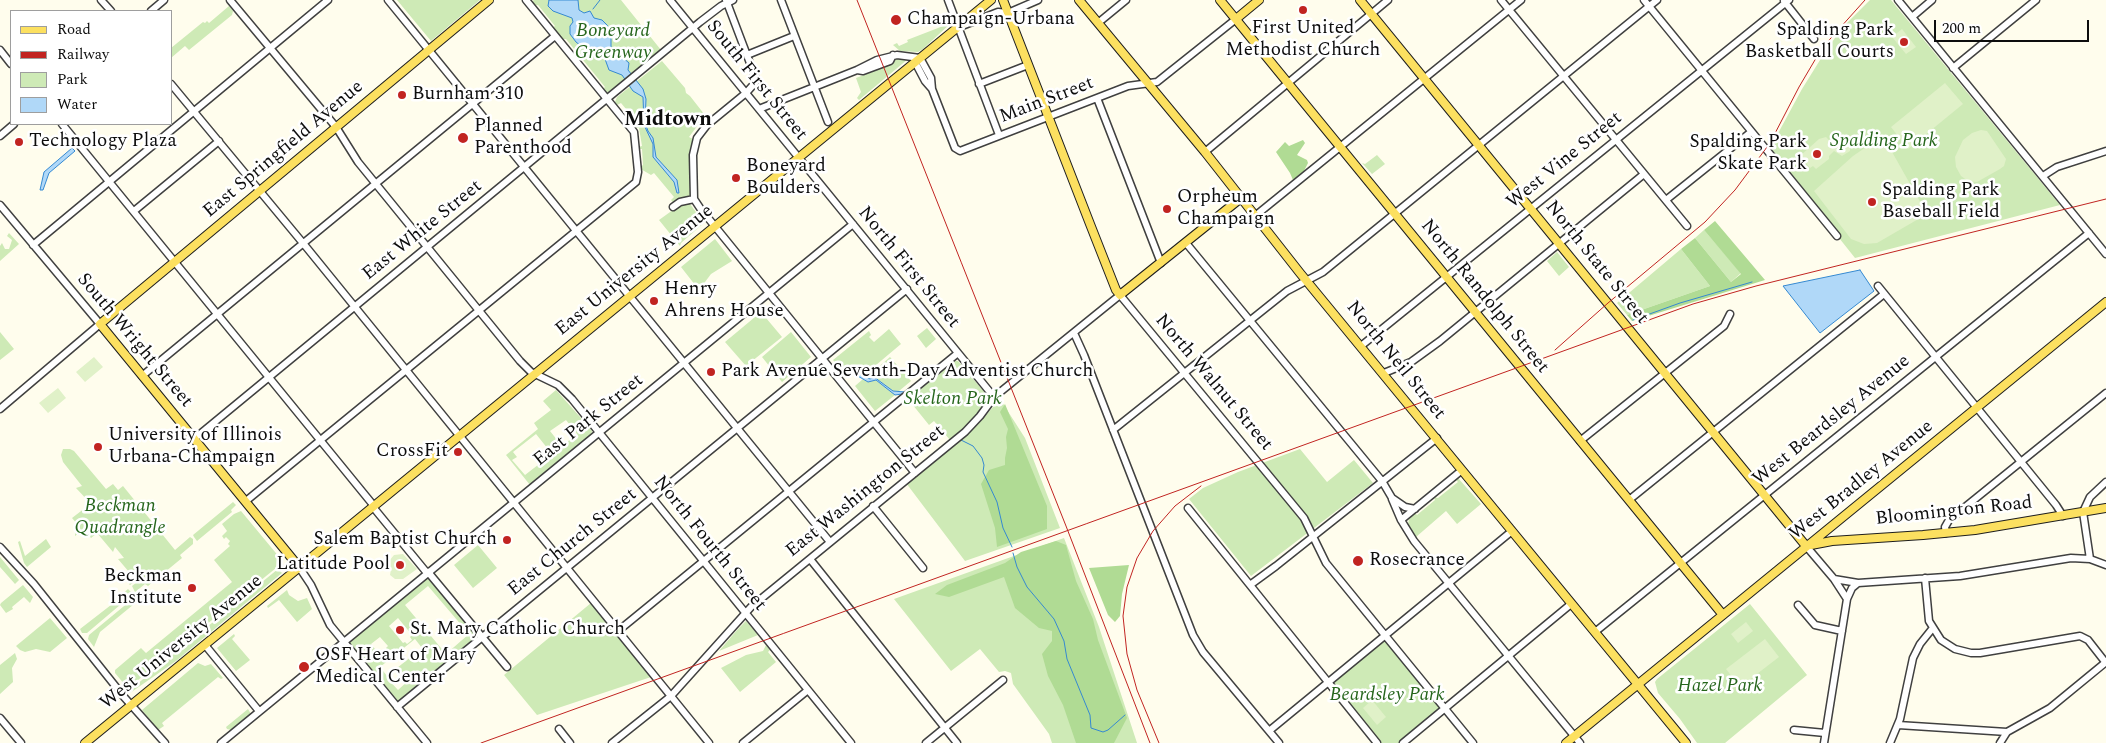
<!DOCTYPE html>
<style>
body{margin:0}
#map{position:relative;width:2106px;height:743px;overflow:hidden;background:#fffded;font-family:Spectral,serif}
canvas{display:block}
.legend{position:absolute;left:10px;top:10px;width:162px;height:115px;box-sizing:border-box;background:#fff;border:1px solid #9e9e9e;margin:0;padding:6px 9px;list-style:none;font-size:15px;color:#0d0d0d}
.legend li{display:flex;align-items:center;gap:10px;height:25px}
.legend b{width:25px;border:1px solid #9e9e9e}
.scale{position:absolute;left:1934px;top:20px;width:155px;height:22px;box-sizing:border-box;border:2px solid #0d0d0d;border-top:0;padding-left:6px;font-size:15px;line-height:18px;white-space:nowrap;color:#0d0d0d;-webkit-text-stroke:4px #fff;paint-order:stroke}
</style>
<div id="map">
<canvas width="2106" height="743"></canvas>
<ul class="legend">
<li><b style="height:6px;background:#fce060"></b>Road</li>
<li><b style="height:6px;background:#c12421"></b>Railway</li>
<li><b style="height:14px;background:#ceeab6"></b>Park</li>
<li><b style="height:14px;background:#b0d8f8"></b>Water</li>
</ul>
<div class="scale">200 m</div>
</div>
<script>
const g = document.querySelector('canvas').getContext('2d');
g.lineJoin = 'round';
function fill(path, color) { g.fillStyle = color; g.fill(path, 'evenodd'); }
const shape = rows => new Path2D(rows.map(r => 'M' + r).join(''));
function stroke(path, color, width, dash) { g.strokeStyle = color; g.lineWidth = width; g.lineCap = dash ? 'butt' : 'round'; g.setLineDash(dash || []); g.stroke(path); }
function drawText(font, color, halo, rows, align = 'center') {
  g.font = font + ' Spectral,serif'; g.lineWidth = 5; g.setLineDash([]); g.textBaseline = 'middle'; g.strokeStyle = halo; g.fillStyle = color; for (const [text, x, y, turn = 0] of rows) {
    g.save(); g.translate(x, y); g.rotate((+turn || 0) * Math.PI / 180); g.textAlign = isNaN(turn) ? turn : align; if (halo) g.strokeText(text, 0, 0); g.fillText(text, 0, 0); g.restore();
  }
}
fill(shape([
 [397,0,480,0,431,41],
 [534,0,621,0,661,50,610,92,606,93,603,89,605,87,566,39,561,39,552,28,555,26,538,5,533,6,531,2],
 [1870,0,1891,0,2060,205,1855,258,1769,150,1802,89,1825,52,1842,28],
 [229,6,233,11,232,15,189,50,185,46,171,58,171,48,203,22,205,23,207,21,209,23],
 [951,23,923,49,918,52,900,51,893,45,897,43,899,46,908,42,907,40],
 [895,59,908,59,859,100,857,98,861,92,856,78,890,65],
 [662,61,685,88,686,93,690,96,708,119,704,124,701,121,689,137,693,139,690,150,690,204,704,223,681,243,680,246,659,220,677,207,671,200,674,197,654,173,651,175,639,168,643,165,642,149,638,149,638,147,642,146,639,128,634,128,637,124,627,111,623,113,626,109,621,103,617,105,615,102,617,97],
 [1377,155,1385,164,1372,174,1362,163,1365,164],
 [1704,230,1741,273,1731,282,1695,238],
 [9,233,19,244,0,261,0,246,2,243,5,249,9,249,12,240,7,236],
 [715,239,732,261,711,274,699,290,681,267],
 [1681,249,1710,286,1627,315,1617,303],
 [1557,252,1569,267,1559,276,1547,261],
 [761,312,782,337,746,366,725,342],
 [927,328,936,339,926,348,917,336],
 [889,329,901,344,863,376,854,370,839,367,833,360,869,331,871,335,869,337,874,342],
 [0,332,14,349,0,360],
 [791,332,811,357,782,382,762,357],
 [890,357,911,381,899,391,893,391,874,377,870,379,866,378],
 [955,361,958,361,986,394,987,401,971,422,950,440,934,421,929,425,908,399],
 [863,379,868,382,876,380,895,395,875,411,855,386],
 [556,390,589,427,592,431,591,435,530,485,506,455,538,429,534,423,551,410,543,401],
 [566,420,577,434,562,446,550,431],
 [536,434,552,454,525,475,512,460,517,457,513,452],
 [1000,399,1025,438,1060,528,965,561,906,483,965,435,980,422],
 [63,449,70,449,74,451,106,489,113,484,118,490,123,486,175,550,190,537,193,539,193,544,180,555,182,558,148,586,145,584,135,592,132,586,142,578,140,577,130,585,129,584,135,579,118,559,124,558,115,547,113,552,97,533,91,538,85,531,95,524,94,522,75,536,75,528,78,525,72,518,85,508,87,508,86,507,90,503,76,488,82,486,63,462,61,455],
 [1300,449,1327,482,1354,460,1373,483,1251,576,1189,499,1203,488,1238,472],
 [1458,478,1481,504,1457,524,1446,511,1416,537,1408,524,1409,519,1415,513,1417,515,1435,500,1434,497,1438,498,1458,482,1456,480],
 [233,502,236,505,231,510,232,512,197,541,194,537,193,535],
 [241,511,280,558,277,561,276,568,132,685,125,685,115,673,115,670,141,648,146,653,232,582,214,560,230,546,228,544,230,541,226,537,224,539,222,536,227,531,222,524,234,514],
 [1064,538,1099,627,1137,743,1052,743,1049,734,1013,684,1011,673,1005,671,999,672,980,649,951,671,894,599],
 [46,539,51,547,27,567,24,563,18,542,20,541,25,556],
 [478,545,497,568,473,588,454,565],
 [0,557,19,580,15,584,0,567],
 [278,569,282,573,176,661,130,693,131,689],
 [428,576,478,636,397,702,347,642],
 [428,586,469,634,446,654,405,605],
 [398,618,412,635,410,637,412,640,407,644,405,642,403,643,389,626],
 [380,637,388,646,386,648,388,651,383,655,380,652,378,653,371,644],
 [415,639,422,648,387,676,380,667],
 [399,668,409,680,398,690,387,678],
 [23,585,33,597,30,603,24,597,12,607,13,609,6,613,0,605,1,603],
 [128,589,133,594,87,633,82,633,80,629,120,598,120,596],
 [287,590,289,595,298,601,307,598,312,609,297,622,279,600,268,608,267,606],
 [135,597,139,600,100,632,94,647,88,639,89,635],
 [591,603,651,677,537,715,504,675],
 [1750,604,1807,675,1725,743,1697,743,1680,719,1658,693,1655,682,1657,679],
 [50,618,67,638,50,652,36,649,25,652,20,650,16,646],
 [746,621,758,635,719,651,738,629],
 [234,634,235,636,232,639,250,660,236,671,217,648],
 [1386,638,1443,708,1401,743,1378,743,1330,684],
 [766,645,770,650,768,652,776,662,740,692,721,668,746,655,763,651],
 [15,653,17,659,12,668,13,682,0,694,0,665],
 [198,663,205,666,211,664,223,678,221,679,218,677,162,723,164,726,158,730,142,710],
 [248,709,251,714,231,730,227,729,226,727]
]), '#ceeab6');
fill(shape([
 [1303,140,1305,143,1297,155,1307,160,1308,163,1304,171,1293,180,1290,173,1276,152,1285,142,1289,146],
 [1715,221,1765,280,1632,321,1627,315,1710,286,1681,249,1695,238,1731,282,1741,274,1704,230],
 [1005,404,1047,506,1047,529,997,547,995,528,981,484,989,470,1005,465,1005,458,1007,448,1006,437,1008,429,1000,412],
 [1056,541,1066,545,1076,581,1093,619,1098,640,1127,718,1114,743,1076,743,1063,705,1048,676,1042,654,1052,641,1052,631,1039,628,1015,608,1004,577,949,597,935,594,947,585,1005,563,1021,552],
 [1129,565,1122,594,1120,616,1115,622,1108,615,1089,568]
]), '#b0db94');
fill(shape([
 [1902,29,1916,47,1906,54,1892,37],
 [1945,83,1963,104,1908,149,1891,127],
 [1981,130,1987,131,2006,159,2004,166,2000,169,1977,182,1968,181,1961,176,1956,167,1955,157,1963,140,1972,133],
 [1826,137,1831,142,1845,140,1850,147,1850,151,1842,156,1834,151,1829,156,1829,159,1816,169,1813,166,1810,168,1800,156,1819,139],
 [1875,141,1887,143,1927,214,1877,243,1864,244,1851,239,1814,191,1853,156],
 [94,357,103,367,85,382,76,372],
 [58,388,66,398,48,413,39,403],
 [403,554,417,569,403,579,395,579,390,575,391,569,386,569,386,561,389,561,394,555],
 [1746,622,1753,631,1738,643,1731,634],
 [1765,639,1779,657,1740,687,1726,669],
 [1372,700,1386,717,1377,725,1363,708]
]), '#e0f1c8');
const water = shape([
 [549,0,578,0,579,10,584,13,590,11,594,18,602,20,607,25,611,32,611,47,629,63,628,70,643,89,646,99,645,123,648,131,653,138,656,157,677,180,679,193,677,193,674,182,653,157,653,144,644,125,643,97,633,91,622,75,609,70,605,59,598,50,581,46,576,42,570,34,570,26,573,22,572,18,553,11,548,6,549,0],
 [72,148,75,151,49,173,43,190,40,190,44,172,72,148],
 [1860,270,1874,291,1820,333,1783,286,1860,270],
 [839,367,854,370,870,379,874,377,893,391,905,392,902,394,895,395,876,380,868,382,851,372,843,371,839,367]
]);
fill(water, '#b0d8f8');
stroke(water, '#3589d1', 1);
stroke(shape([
 [593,9,600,0],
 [1633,320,1680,303,1752,282],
 [961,440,973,446,982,458,984,465,983,472,997,502,1003,528,1012,547],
 [109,505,111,508],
 [1013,553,1017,567,1027,587,1054,619,1064,641,1067,659,1090,715,1091,728,1103,732,1108,730,1125,715]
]), '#3589d1', 1);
const minor = shape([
 [101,0,111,11],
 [230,0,336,127,358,162,520,361,531,372,558,385,572,399,851,743],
 [388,0,830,542],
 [670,0,994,397],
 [726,0,756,79,754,84,746,93,707,125,697,138,693,155,694,199,700,208,915,473],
 [781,0,828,122],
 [948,0,999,135],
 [1501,0,1687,226],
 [1644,0,1837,236],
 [1898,0,2106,254],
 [1784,1,1814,39],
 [151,11,164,0],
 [1912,17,1932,0],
 [1098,23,1126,0],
 [962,26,998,12,1008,13,1038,0],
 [0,50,11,64],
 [747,55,794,36],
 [915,62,925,81,932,89,955,148,960,151,1128,86,1157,82,1236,19],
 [1953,68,2036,0],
 [857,70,863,71,890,61,893,55],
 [171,84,307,248,709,743],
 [979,84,1028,65],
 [1097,98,1161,263],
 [759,109,857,70,877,60,897,55,920,58,931,78,932,89],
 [62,124,374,506],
 [0,136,14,124],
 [1205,152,1388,0],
 [2043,176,2057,167,2106,151],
 [1666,200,1751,132],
 [0,205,100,324,0,409],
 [673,207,680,202,694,199],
 [134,211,219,141],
 [1255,216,1521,0],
 [1186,243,1382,481,1392,498,1405,507,1415,509],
 [33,245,328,0],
 [1878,286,2056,505,2063,516],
 [1074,333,1084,355,1193,635,1203,652,1279,743],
 [1361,346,1789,0],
 [1384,373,1411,362,1440,341,1644,174],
 [142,376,555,36],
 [1113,430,1287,291,1323,272,1657,0],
 [194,439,700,22,721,6,733,0],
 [1580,441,1724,326,1730,314],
 [1392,499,1401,520,1414,541,1580,743],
 [1629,500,1884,294],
 [246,501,636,182,638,172,634,132,526,0],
 [873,506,923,568],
 [373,507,427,573],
 [1188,508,1377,743],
 [1401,520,1462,470],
 [1946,533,1945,527,1949,520,2106,393],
 [1806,546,1834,579,1847,599,1824,743],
 [0,547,34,584,124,697,165,743],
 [810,559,957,743],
 [2090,559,2083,512,2090,497,2106,482],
 [299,567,311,585,330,625,427,743],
 [428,572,507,667],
 [1925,578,1929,621,1941,640,1955,649,1971,653,1980,653,2080,636,2088,640,2106,663],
 [1834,579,1858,583],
 [1250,585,1276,566,1437,438],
 [1847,599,1852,588,1858,583,1960,576,2071,558,2090,559,2106,565],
 [1798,605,1815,625,1842,631],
 [618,631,958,353],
 [1595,632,2089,233],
 [205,645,259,711],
 [397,707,907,289],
 [0,718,21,743],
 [1898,725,2007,732],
 [559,729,570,743],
 [1794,730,1825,733],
 [1269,731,1512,531],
 [221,743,853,224],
 [612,743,671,696,751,607,965,432,980,416,994,397,1120,295,1304,518,1326,563,1473,743],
 [743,743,808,690],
 [926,743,1003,680],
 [1403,743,1571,604],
 [1890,743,1900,719,1913,658,1920,644,1932,629],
 [2000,743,2007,732,2050,708,2106,662]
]);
const major = shape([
 [1003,0,1090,224,1116,290,1120,295,1241,198],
 [1079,0,1205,152,1300,273,1686,743],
 [1220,0,1723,615],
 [1360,0,1806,546],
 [1236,19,1259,0],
 [1811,545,1832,541,1923,535,1975,530,2106,508],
 [299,567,100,324,489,0],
 [85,743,991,0],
 [1566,743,2106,302]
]);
stroke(minor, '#404040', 9);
stroke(major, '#1e1e1e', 10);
stroke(minor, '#fff', 6);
stroke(major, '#fce060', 8);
stroke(shape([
 [857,0,1066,526,1150,743],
 [1555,350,1608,303,1705,222,1735,190,1770,143,1799,87,1822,48,1865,0],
 [481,743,1693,304,1756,286,2106,199],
 [1159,743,1137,690,1127,654,1123,616,1127,587,1137,558,1153,531,1175,506,1201,486]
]), '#c12421', 1);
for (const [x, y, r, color] of [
 [1303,10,5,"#c12421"],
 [896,20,6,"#c12421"],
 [1904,42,5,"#c12421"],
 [402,95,5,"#c12421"],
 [463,138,6,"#c12421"],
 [19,142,5,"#c12421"],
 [1817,154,5,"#c12421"],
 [736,178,5,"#c12421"],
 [1872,202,5,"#c12421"],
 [1167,209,5,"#c12421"],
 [654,301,5,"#c12421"],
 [711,372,5,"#c12421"],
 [98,447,5,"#c12421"],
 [458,452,5,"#c12421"],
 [507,540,5,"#c12421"],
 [1358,561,6,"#c12421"],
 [400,565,5,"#c12421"],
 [192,588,5,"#c12421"],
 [400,630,5,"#c12421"],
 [304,667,6,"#c12421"]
]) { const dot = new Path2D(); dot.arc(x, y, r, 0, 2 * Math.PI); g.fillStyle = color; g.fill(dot); stroke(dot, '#fff', 2); }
drawText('19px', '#0d0d0d', '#fff', [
 ["Champaign-Urbana",907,20],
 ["First United",1303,29,"center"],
 ["Methodist Church",1303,51,"center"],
 ["Spalding Park",1894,31,"right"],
 ["Basketball Courts",1894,53,"right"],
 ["Burnham 310",412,95],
 ["Planned",474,127],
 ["Parenthood",474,149],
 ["Technology Plaza",29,142],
 ["Spalding Park",1807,143,"right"],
 ["Skate Park",1807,165,"right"],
 ["Boneyard",746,167],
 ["Boulders",746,189],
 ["Spalding Park",1882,191],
 ["Baseball Field",1882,213],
 ["Orpheum",1177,198],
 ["Champaign",1177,220],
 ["Henry",664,290],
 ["Ahrens House",664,312],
 ["Park Avenue Seventh-Day Adventist Church",721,372],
 ["University of Illinois",108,436],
 ["Urbana-Champaign",108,458],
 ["CrossFit",448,452,"right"],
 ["Salem Baptist Church",497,540,"right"],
 ["Rosecrance",1369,561],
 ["Latitude Pool",390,565,"right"],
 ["Beckman",182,577,"right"],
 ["Institute",182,599,"right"],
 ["St. Mary Catholic Church",410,630],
 ["OSF Heart of Mary",315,656],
 ["Medical Center",315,678]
], 'left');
drawText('italic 19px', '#26661c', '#fff', [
 ["Boneyard",613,32],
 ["Greenway",613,54],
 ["Spalding Park",1884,142],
 ["Skelton Park",953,400],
 ["Beckman",120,507],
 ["Quadrangle",120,529],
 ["Hazel Park",1720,687],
 ["Beardsley Park",1387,696]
]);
drawText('19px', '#0d0d0d', '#fff', [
 ["South First Street",756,81,51],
 ["Main Street",1047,101,-21],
 ["East Springfield Avenue",284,150,-40],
 ["West Vine Street",1565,161,-39],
 ["East White Street",423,231,-39],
 ["North State Street",1596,263,51],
 ["North First Street",908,268,51],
 ["East University Avenue",635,271,-39],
 ["North Randolph Street",1484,297,51],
 ["South Wright Street",134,341,50],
 ["North Neil Street",1395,361,51],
 ["North Walnut Street",1213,383,50],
 ["East Park Street",589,421,-39],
 ["West Beardsley Avenue",1832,421,-39],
 ["West Bradley Avenue",1862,481,-39],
 ["East Washington Street",866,492,-39],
 ["Bloomington Road",1954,512,-6],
 ["East Church Street",573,543,-39],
 ["North Fourth Street",709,544,51],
 ["West University Avenue",182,643,-39]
]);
drawText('bold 21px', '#0d0d0d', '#fff', [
 ["Midtown",668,121]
]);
</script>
